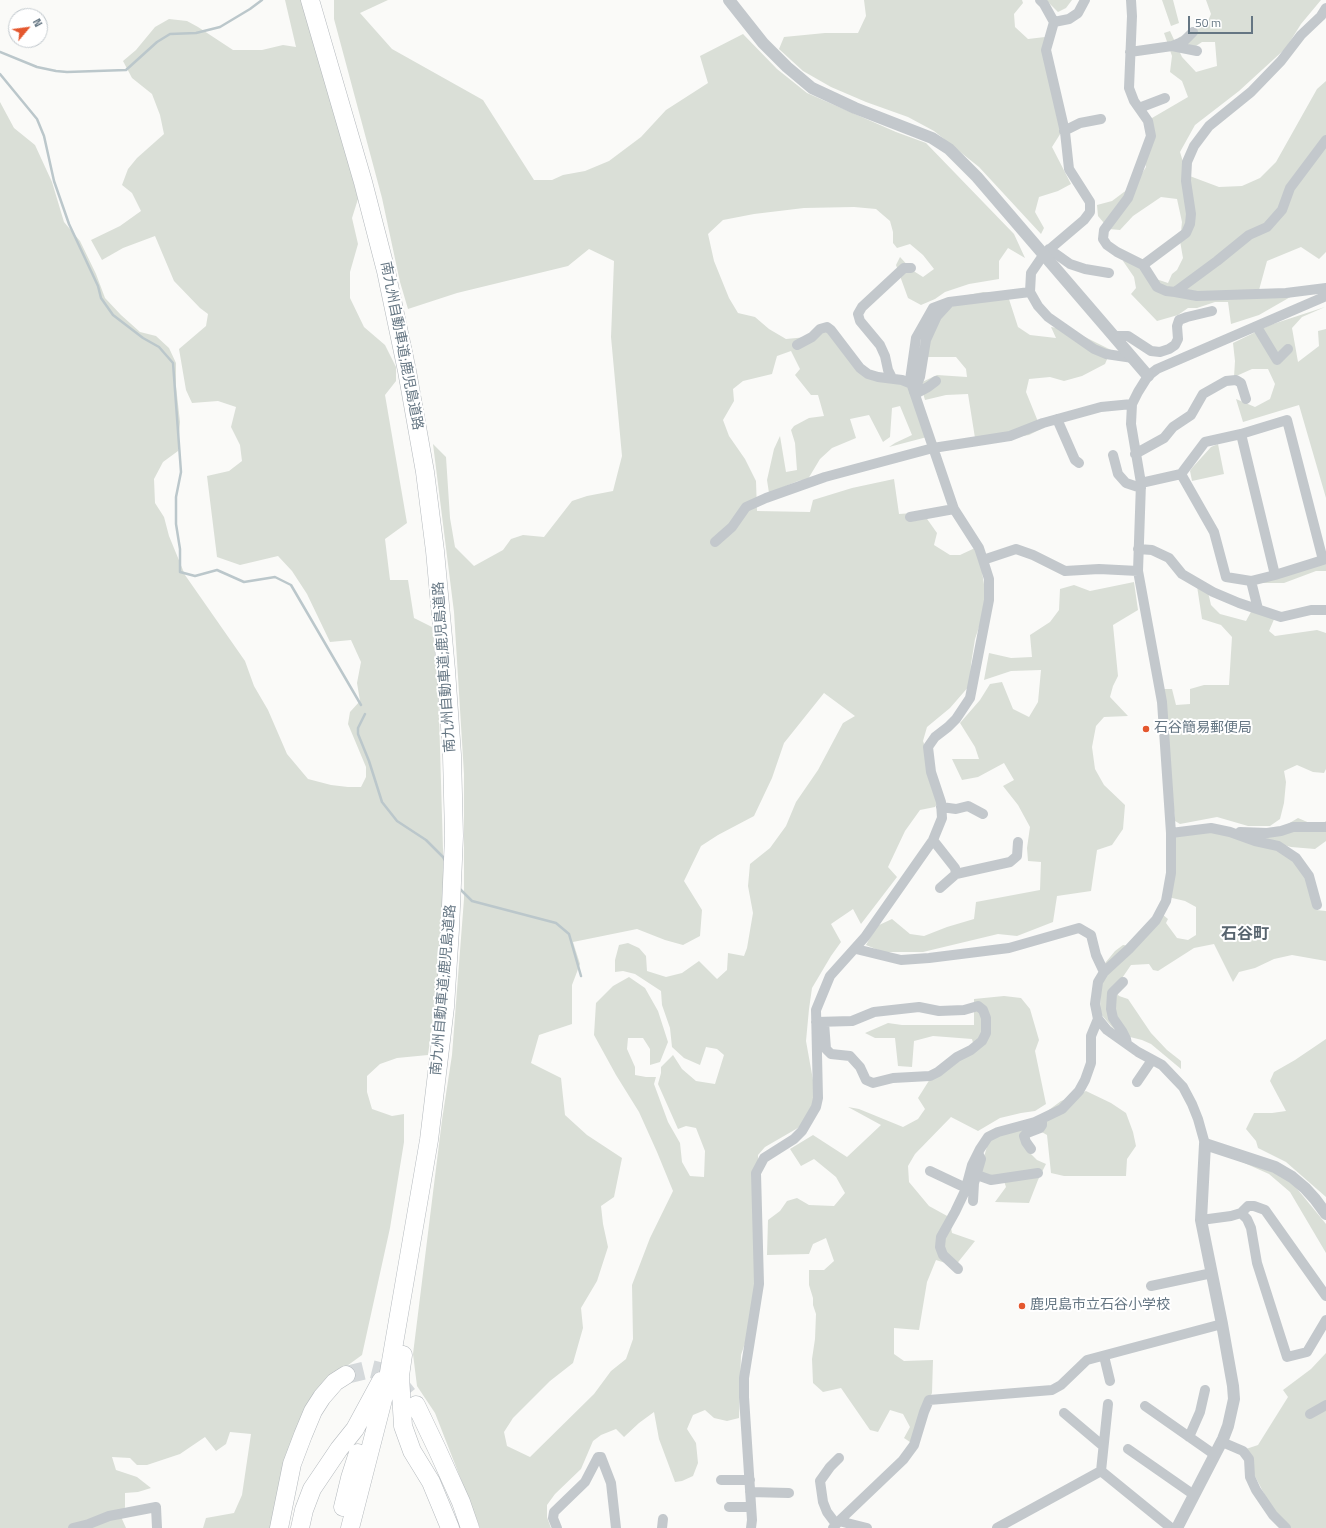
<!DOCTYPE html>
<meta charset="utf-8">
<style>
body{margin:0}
#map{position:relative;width:1326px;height:1528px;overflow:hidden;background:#fafaf8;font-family:"Titillium Web",sans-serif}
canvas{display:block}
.north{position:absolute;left:8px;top:8px;width:40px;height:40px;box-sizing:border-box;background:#fff;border:1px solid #c1c8cd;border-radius:50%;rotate:61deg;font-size:11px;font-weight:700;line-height:16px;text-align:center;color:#657683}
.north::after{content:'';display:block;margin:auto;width:14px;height:18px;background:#e4572e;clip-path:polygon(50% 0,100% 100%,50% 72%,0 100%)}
.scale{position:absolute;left:1188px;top:16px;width:65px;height:18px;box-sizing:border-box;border:2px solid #657683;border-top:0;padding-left:5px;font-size:12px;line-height:14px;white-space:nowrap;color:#657683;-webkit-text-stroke:3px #fff;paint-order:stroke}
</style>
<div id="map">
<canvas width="1326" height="1528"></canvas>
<div class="north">N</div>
<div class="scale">50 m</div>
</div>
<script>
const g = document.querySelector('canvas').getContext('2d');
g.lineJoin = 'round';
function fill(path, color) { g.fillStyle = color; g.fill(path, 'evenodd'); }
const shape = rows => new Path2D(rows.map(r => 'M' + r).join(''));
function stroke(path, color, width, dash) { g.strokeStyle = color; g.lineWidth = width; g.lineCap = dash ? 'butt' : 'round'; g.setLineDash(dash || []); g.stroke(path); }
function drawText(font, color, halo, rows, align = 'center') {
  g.font = font + ' "Titillium Web","Noto Sans JP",sans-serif'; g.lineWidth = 4; g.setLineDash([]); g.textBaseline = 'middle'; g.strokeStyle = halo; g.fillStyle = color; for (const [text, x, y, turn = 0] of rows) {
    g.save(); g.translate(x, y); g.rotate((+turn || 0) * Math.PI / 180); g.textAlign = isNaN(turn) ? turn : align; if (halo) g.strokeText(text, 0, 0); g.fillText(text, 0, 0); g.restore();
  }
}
fill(shape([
 [285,0,309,0,358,199,352,218,358,244,350,272,350,298,364,327,385,345,396,367,396,381,385,395,407,523,385,539,390,580,408,580,414,618,432,627,438,680,444,884,438,981,428,1055,397,1058,380,1064,367,1076,367,1092,372,1109,392,1116,404,1114,404,1142,390,1228,362,1355,329,1379,272,1528,203,1528,206,1518,234,1513,242,1495,251,1434,230,1432,226,1444,216,1451,205,1437,180,1454,147,1465,137,1465,130,1458,112,1457,116,1470,137,1477,151,1488,138,1492,125,1493,125,1507,122,1519,126,1528,0,1528,0,102,14,128,35,145,52,182,64,222,80,241,96,274,105,298,121,315,140,332,156,336,169,348,176,363,176,386,180,422,178,451,163,462,154,479,155,503,164,517,169,536,185,575,245,661,254,686,268,710,287,754,308,779,331,785,348,787,361,787,366,777,366,767,348,724,350,712,360,701,357,683,361,662,351,640,330,642,307,594,292,571,278,556,240,565,217,557,207,476,229,471,242,461,240,445,231,427,236,407,218,401,192,403,186,390,179,349,206,326,208,314,200,308,174,281,155,236,123,248,102,260,91,240,120,226,141,211,132,193,122,185,128,169,137,158,164,134,160,115,152,94,132,78,123,61,136,50,155,27,169,19,187,21,198,27,233,50,262,50,283,45,296,47],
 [334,0,388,0,360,13,392,49,483,100,534,180,552,180,563,175,585,171,609,161,641,137,666,110,708,83,700,56,743,34,777,69,807,93,896,132,926,143,1014,234,1025,258,1008,248,999,261,999,279,969,284,945,292,935,299,921,305,908,298,896,265,900,257,912,270,923,277,934,269,923,255,910,244,897,248,893,243,893,232,890,221,876,209,854,207,804,208,754,214,723,220,708,234,714,261,729,298,738,313,755,317,769,329,786,339,807,337,826,328,848,356,871,371,912,388,927,437,889,447,895,443,912,435,900,406,892,408,890,437,883,442,869,415,850,419,856,438,832,448,820,459,808,479,798,481,769,493,767,480,774,449,780,436,786,472,797,470,795,443,791,430,794,426,809,418,824,416,818,395,811,395,795,375,800,369,791,351,777,356,772,374,743,381,733,389,734,401,723,420,729,436,745,459,756,481,757,511,810,512,813,500,852,488,894,479,899,514,913,513,925,516,937,533,934,545,950,555,960,555,975,548,980,559,987,603,975,639,971,664,970,685,950,708,927,727,923,741,935,773,941,798,935,807,920,810,905,831,888,867,897,877,861,924,853,909,831,924,841,942,831,956,812,988,809,1009,806,1041,813,1080,814,1102,803,1125,765,1147,758,1155,759,1302,741,1355,739,1418,727,1421,714,1418,705,1410,693,1415,687,1429,696,1443,698,1463,693,1476,682,1481,675,1482,659,1439,654,1412,639,1423,624,1437,616,1429,601,1435,593,1441,581,1469,555,1494,547,1505,547,1517,551,1528,480,1528,435,1413,417,1386,413,1354,442,1120,452,1055,464,899,464,774,454,612,433,444,446,457,450,518,455,547,474,566,503,550,511,539,523,535,544,537,572,501,587,496,613,491,622,456,611,337,614,261,589,249,568,266,457,293,408,309,400,282,382,198,334,19],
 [824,693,855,716,843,723,818,770,796,802,786,826,770,848,750,864,748,886,753,913,747,948,744,956,728,953,727,970,717,979,699,961,682,973,666,977,647,971,646,956,639,948,628,943,619,945,615,960,615,972,623,971,635,974,661,991,662,1005,670,1028,672,1047,684,1058,700,1065,706,1047,717,1049,724,1055,715,1084,696,1081,682,1069,673,1055,661,1067,661,1073,658,1084,678,1129,686,1126,696,1128,705,1151,704,1177,690,1176,682,1162,680,1143,668,1122,654,1084,656,1077,646,1077,635,1075,635,1067,627,1049,628,1038,643,1038,650,1049,650,1065,660,1062,668,1042,658,1011,645,988,629,977,613,986,596,1003,594,1035,616,1075,639,1112,657,1152,673,1191,650,1238,632,1285,633,1339,626,1359,611,1371,594,1394,530,1457,507,1446,504,1432,513,1418,550,1381,573,1363,583,1328,581,1308,597,1281,608,1247,603,1224,601,1206,614,1197,622,1158,587,1135,565,1115,561,1078,531,1063,539,1035,572,1024,572,985,580,964,573,942,637,929,665,940,683,945,700,936,702,910,684,881,701,846,718,835,754,816,772,778,784,743],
 [864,0,1022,0,1023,3,1014,14,1015,27,1028,39,1045,37,1064,128,1052,147,1071,184,1058,191,1039,197,1035,212,1044,228,1041,234,979,167,934,131,908,117,866,102,831,87,803,71,779,49,784,37,825,33,858,33,866,16],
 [1046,0,1072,0,1066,8,1058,12],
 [1162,0,1173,0,1179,23,1171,26],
 [1206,0,1321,0,1301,24,1286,48,1239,91,1195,125,1180,152,1187,175,1219,187,1242,186,1260,178,1276,162,1317,89,1326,81,1326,252,1319,259,1301,247,1267,261,1259,290,1306,288,1259,315,1231,324,1228,302,1215,302,1197,308,1188,308,1178,315,1157,321,1131,294,1136,288,1134,277,1123,261,1127,259,1153,278,1168,283,1172,274,1177,270,1183,258,1180,241,1182,222,1177,199,1161,197,1133,216,1120,230,1109,229,1098,216,1097,205,1112,201,1136,183,1146,167,1143,155,1149,135,1152,118,1188,97,1182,81,1170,72,1172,56,1164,33,1170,31,1182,57,1196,72,1217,66,1215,42,1202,42,1187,52,1178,38,1208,21,1211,14],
 [983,292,1007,293,1018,327,1030,335,1056,338,1051,327,1071,330,1111,350,1105,364,1082,376,1064,381,1050,377,1029,379,1026,392,1041,429,1029,435,1005,439,975,438,968,394,946,395,925,400,920,383,937,375,967,377,966,369,956,357,926,357,933,319,958,297],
 [1325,307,1302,317,1292,328,1298,362,1319,346,1318,331,1326,329,1326,498,1299,405,1243,422,1236,399,1255,407,1270,399,1275,384,1268,369,1252,369,1234,377,1235,361,1233,343,1270,325],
 [1218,444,1224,474,1192,481,1190,471,1192,468,1211,447],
 [1326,556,1326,571,1316,571,1284,583,1254,583],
 [1134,582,1138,610,1113,625,1118,676,1113,686,1110,697,1128,716,1104,717,1096,726,1092,747,1095,769,1104,785,1125,805,1123,829,1112,845,1097,850,1091,891,1057,896,1053,922,1017,936,998,934,923,952,883,952,866,945,877,926,892,919,910,934,924,936,947,927,974,919,976,902,1040,890,1041,862,1028,861,1027,848,1030,827,1018,805,1003,786,1014,780,1004,763,978,777,962,780,952,759,979,759,975,747,960,723,980,700,990,684,1002,682,1013,709,1029,717,1038,702,1041,670,1011,671,984,680,989,653,1011,658,1032,657,1030,635,1050,622,1059,610,1060,589,1074,585,1090,591],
 [1197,586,1208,592,1211,605,1220,614,1246,621,1252,610,1275,617,1269,631,1275,636,1317,630,1326,633,1326,769,1324,773,1313,772,1297,765,1284,771,1286,782,1284,803,1280,819,1270,826,1248,826,1217,817,1180,824,1175,821,1163,689,1172,689,1176,705,1190,704,1190,689,1204,685,1229,685,1232,637,1221,625,1202,619],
 [1298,818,1319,827,1326,821,1326,841,1315,849,1291,847,1245,834,1281,828],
 [1212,832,1278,848,1301,866,1316,910,1326,911,1326,961,1292,955,1274,959,1255,968,1239,972,1233,982,1214,944,1194,948,1158,971,1153,970,1149,964,1131,965,1114,990,1119,996,1128,999,1151,1033,1167,1050,1181,1061,1181,1069,1151,1044,1142,1040,1122,1035,1112,1027,1100,1013,1101,968,1115,951,1123,945,1133,946,1162,914,1168,919,1166,923,1177,938,1188,940,1196,935,1196,907,1185,901,1168,897,1175,835],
 [1004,996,1021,998,1030,1009,1039,1040,1035,1051,1046,1104,1035,1111,1021,1113,1000,1118,978,1131,951,1117,915,1154,908,1166,909,1182,929,1206,949,1217,952,1233,975,1241,955,1266,936,1260,927,1282,919,1330,894,1328,894,1354,904,1361,933,1360,932,1393,910,1442,904,1438,910,1427,903,1414,890,1410,878,1432,870,1430,841,1388,823,1392,813,1383,812,1359,815,1339,816,1314,813,1305,813,1298,809,1285,809,1270,824,1270,834,1261,826,1238,813,1244,809,1254,767,1255,768,1220,780,1211,787,1201,797,1198,809,1205,834,1206,845,1193,836,1177,814,1159,801,1166,790,1149,813,1135,847,1157,881,1125,848,1107,859,1109,903,1127,918,1119,925,1109,918,1098,930,1079,974,1047,972,1039,933,1036,914,1041,912,1067,898,1066,895,1038,875,1038,865,1033,888,1023,902,1025,974,1025,974,999],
 [1326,1039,1326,1197,1286,1162,1258,1148,1256,1141,1246,1129,1254,1113,1272,1113,1286,1111,1270,1081,1274,1072,1295,1060],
 [1086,1091,1111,1103,1126,1113,1133,1132,1136,1146,1127,1159,1126,1176,1064,1176,1051,1173,1047,1135,1040,1131,1030,1134,1029,1152,1037,1160,1046,1164,1038,1180,1029,1203,995,1202,1006,1187,1003,1178,978,1179,989,1139,1038,1118,1061,1101],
 [1222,1153,1275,1169,1294,1185,1326,1224,1326,1253,1290,1192,1269,1174],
 [1326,1353,1326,1528,1282,1528,1247,1461,1246,1449,1258,1445,1288,1397,1283,1390,1311,1369]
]), '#dadfd7');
stroke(shape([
 [0,52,37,67,56,71,67,72,126,70,157,42,170,34,196,33,220,27,250,9,262,0],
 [0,74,37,119,44,136,54,181,69,224,98,286,101,298,113,315,143,338,159,347,173,363,181,472,176,497,176,524,180,549,180,572,195,576,217,570,244,582,275,577,291,585,361,705],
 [365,714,358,728,358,734,369,761,382,802,397,821,426,840,443,857,445,861],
 [460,889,472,901,556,923,569,934,581,976]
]), '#bbc7cb', 2.5);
stroke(shape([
 [346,1375,371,1369,379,1371,398,1382,416,1405]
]), '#d5d9db', 18, [18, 9]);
const motorway = shape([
 [310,0,363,182,386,271,407,371,425,472,435,551,446,670,452,755,454,836,450,929,445,1007,429,1140,387,1384,350,1528],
 [403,1355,400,1376,403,1426,412,1451,431,1482,450,1528],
 [416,1405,437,1449,461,1502,470,1528],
 [343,1507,350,1478,358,1453],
 [279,1528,292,1464,303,1435,313,1411,322,1397,335,1382,346,1375],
 [300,1528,304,1510,312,1489,339,1449,355,1429,381,1381]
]);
stroke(motorway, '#b4b9bd', 19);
stroke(shape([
 [1131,0,1132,16,1129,88,1134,101,1148,121,1151,136,1128,198,1104,230,1103,239,1107,245,1117,252,1143,265,1157,287,1166,291,1175,292,1197,296,1286,293,1326,288],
 [1054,22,1069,19,1078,13,1085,0],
 [1172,46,1197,51],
 [1130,52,1172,46,1184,41,1193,32],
 [1139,108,1165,98],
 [1064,131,1080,123,1101,119],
 [1049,249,1070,264,1085,269,1109,273],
 [1143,265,1186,233,1190,224,1191,214,1186,181,1187,162,1194,146,1209,126,1251,92,1281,61,1301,35,1321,16,1326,8],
 [1030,292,1038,306,1048,317,1094,349,1106,354,1133,358],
 [1175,292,1217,261,1249,235,1267,227,1282,210,1290,188,1326,140],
 [1257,327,1277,360,1288,349],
 [1114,336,1128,336,1151,351,1160,352,1169,349,1175,345,1178,339,1177,326,1179,320,1187,317,1212,311],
 [797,345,812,337,820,329,827,327,831,330,860,368,868,374,878,377,902,380,912,384],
 [892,378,888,370,885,356,880,345,860,321,858,314,862,307,904,268,911,268],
 [914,392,920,377,926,340,937,316,948,304],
 [915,394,928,387,936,381],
 [1057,419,1075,460,1079,463],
 [1241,434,1275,575],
 [1135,454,1164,438,1173,427,1191,415,1203,394,1226,381,1236,380,1241,383,1246,399],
 [1113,455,1118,474,1126,483,1141,488],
 [1141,483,1181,474,1205,442,1241,434,1287,420,1323,560,1275,575,1251,581,1226,577,1214,532,1181,474],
 [910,517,954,509],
 [715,542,732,527,746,507,766,498,825,477,933,448,1010,436,1043,423,1101,407,1132,404],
 [1138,549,1152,550,1169,558,1182,574,1213,592,1239,603,1281,617,1311,610,1326,610],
 [983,560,1016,549,1033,555,1065,571,1099,569,1138,571],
 [1251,581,1258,609],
 [941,807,956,809,968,806,983,814],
 [1240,832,1267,833,1281,831,1293,827,1326,827],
 [1171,833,1211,828,1230,832,1255,841,1278,846,1296,858,1309,876,1317,905],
 [933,840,955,868,956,874,940,888],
 [956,874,1010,862,1017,856,1018,842],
 [856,949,901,960,929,958,1009,948,1079,928,1091,935,1096,955,1104,972],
 [1123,982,1112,993,1111,1009,1113,1018,1122,1031,1126,1039,1127,1044],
 [816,1022,852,1021,874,1012,919,1007,939,1011,964,1010,978,1006,983,1010,986,1018,986,1033,982,1041,971,1050,957,1057,938,1072,930,1076,893,1078,873,1083,866,1080,860,1067,850,1056,831,1054,826,1049,824,1022],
 [1137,1082,1152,1060],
 [1205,1144,1198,1119,1192,1104,1183,1087,1162,1065,1138,1052,1107,1030,1098,1019,1095,1004,1098,982,1104,972,1129,949,1156,920,1166,901,1171,873,1171,833,1162,702,1138,571,1141,483,1131,424,1132,404,1138,392,1148,376,1157,369,1326,296],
 [1031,1149,1026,1142,1024,1136,1027,1133,1040,1128,1042,1125,1042,1119],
 [930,1171,966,1188],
 [977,1175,991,1180,1038,1173],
 [973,1201,974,1183,981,1159,978,1153],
 [1241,1213,1247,1219,1251,1228,1257,1263,1287,1357,1307,1352,1326,1320],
 [1201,1220,1231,1216,1241,1213,1248,1206,1254,1206,1265,1210,1326,1296],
 [958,1269,943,1255,940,1247,941,1237,955,1212,965,1191,972,1165,980,1149,988,1137,998,1132,1035,1122,1062,1109,1079,1091,1085,1080,1091,1063,1091,1036,1098,1019],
 [1151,1286,1212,1273],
 [1104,1356,1110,1381],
 [1145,1406,1215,1455],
 [1064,1413,1103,1446],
 [1310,1414,1326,1405],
 [1189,1437,1200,1412,1205,1390],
 [1222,1442,1243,1451,1249,1459,1250,1477,1256,1490,1273,1515,1286,1528],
 [1128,1449,1194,1495],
 [1101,1471,1171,1528],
 [721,1480,750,1480],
 [750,1492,789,1493],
 [729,1507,751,1507],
 [839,1521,867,1528],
 [836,1524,827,1512,823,1502,820,1481,830,1467,839,1458],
 [73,1528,89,1524,109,1516,156,1507,157,1528],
 [557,1528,553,1518,554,1512,585,1482,598,1457,601,1457,611,1483,616,1528],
 [662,1528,663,1519],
 [751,1528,752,1520,744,1397,744,1378,759,1284,756,1173,764,1158,794,1139,802,1131,816,1107,818,1098,816,1010,830,976,865,937,933,840,942,818,941,802,931,772,928,747,935,737,948,727,956,719,970,698,989,600,989,579,983,560,979,548,954,509,910,380,916,338,933,308,949,302,1030,292,1031,273,1044,254,1084,220,1090,212,1090,202,1069,169,1065,132,1046,50,1054,22,1044,4,1040,0],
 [833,1528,839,1521,903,1460,914,1445,924,1412,929,1400,1052,1390,1061,1385,1087,1360,1222,1324],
 [997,1528,1101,1471,1108,1404]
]), '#c3c8cc', 10);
stroke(shape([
 [729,0,763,43,787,67,812,88,855,108,932,138,949,149,977,177,1148,376],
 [1177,1528,1223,1439,1228,1426,1234,1399,1233,1386,1222,1324,1201,1220,1205,1144,1275,1167,1292,1177,1305,1188,1315,1199,1326,1214]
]), '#c3c8cc', 12);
stroke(motorway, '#fff', 18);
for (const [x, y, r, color] of [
 [1146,729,4,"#e4572e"],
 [1022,1306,4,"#e4572e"]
]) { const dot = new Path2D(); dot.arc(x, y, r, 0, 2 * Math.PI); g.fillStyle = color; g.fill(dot); stroke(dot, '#fff', 1.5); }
drawText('14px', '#657683', '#fff', [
 ["南九州自動車道;鹿児島道路",401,346,79],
 ["南九州自動車道;鹿児島道路",445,667,-94],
 ["南九州自動車道;鹿児島道路",444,990,-85]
]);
drawText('14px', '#657683', '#fff', [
 ["石谷簡易郵便局",1154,729],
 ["鹿児島市立石谷小学校",1030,1306]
], 'left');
drawText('bold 16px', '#57646e', '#fff', [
 ["石谷町",1245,935]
]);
</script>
